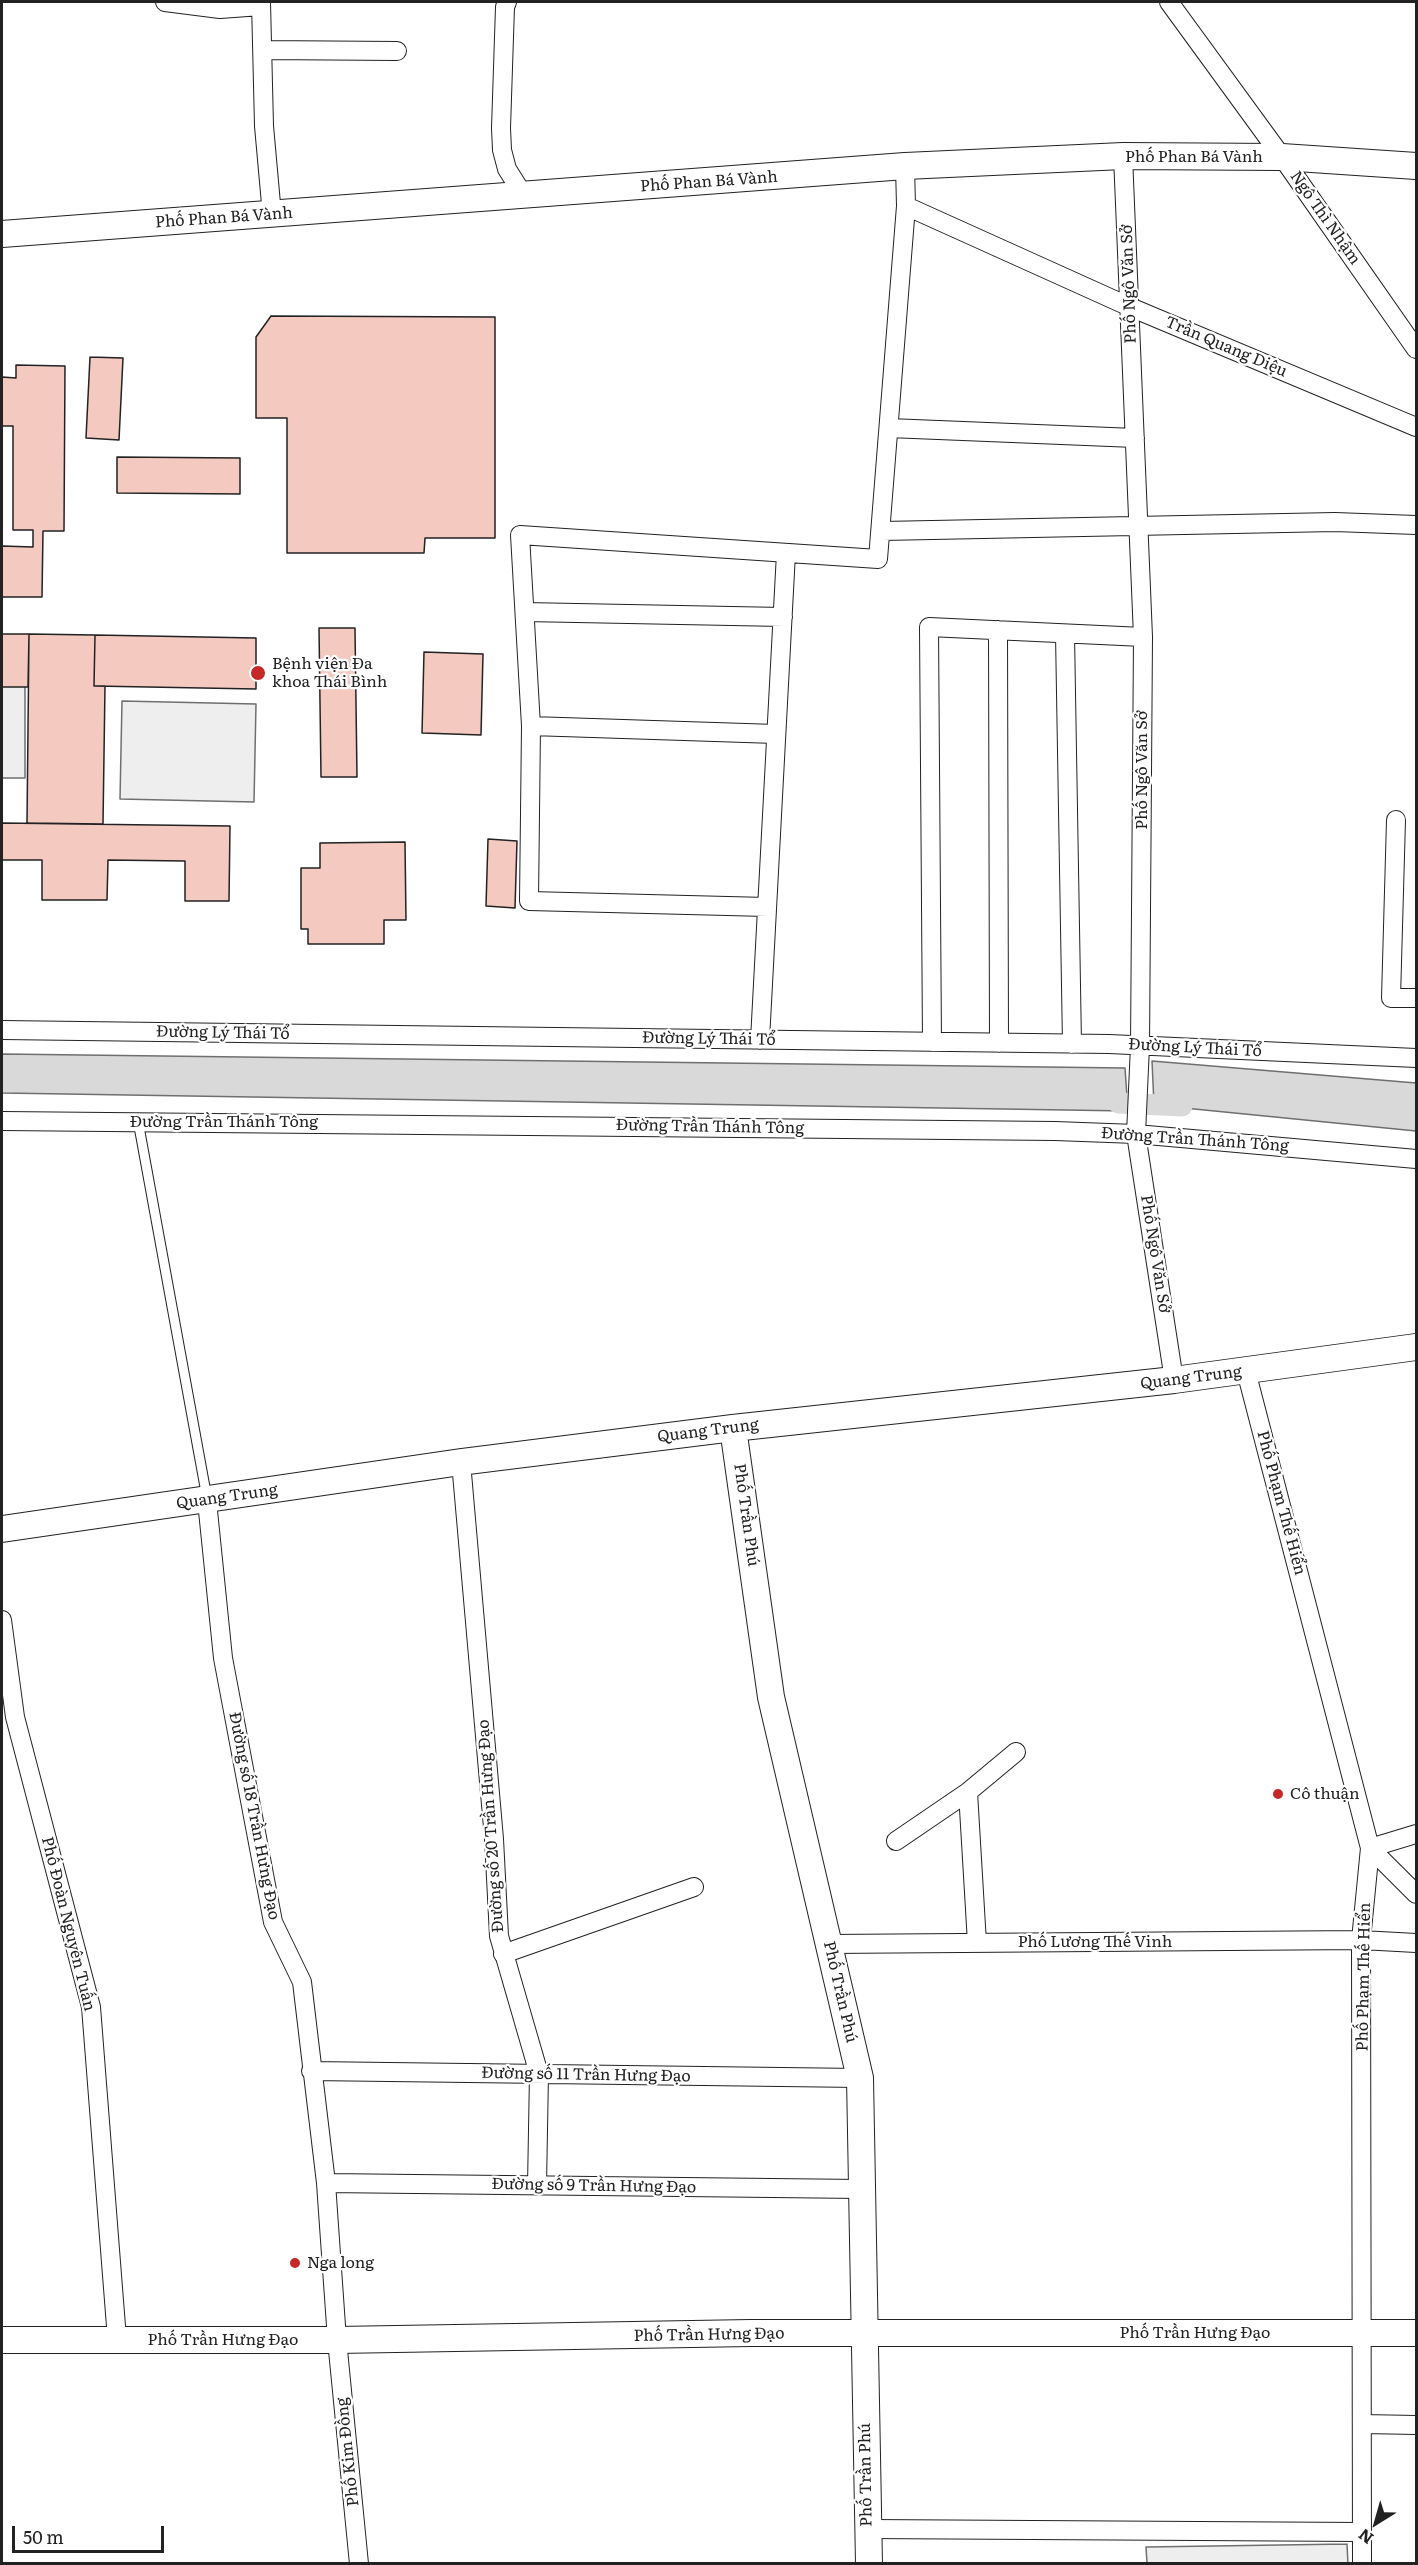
<!DOCTYPE html>
<meta charset="utf-8">
<style>
body{margin:0}
#map{position:relative;width:1418px;height:2565px;overflow:hidden;background:#fff;font-family:Literata,serif}
canvas{display:block}
.frame{position:absolute;inset:0;border:3px solid #222;pointer-events:none}
.north{position:absolute;left:1346px;top:2493px;width:60px;height:60px;-webkit-text-stroke:4px #fff;paint-order:stroke;rotate:217deg;font-size:16px;font-weight:700;line-height:24px;text-align:center;color:#222}
.north::after{content:'';display:block;margin:auto;width:21px;height:27px;background:#222;clip-path:polygon(50% 0,100% 100%,50% 72%,0 100%)}
.scale{position:absolute;left:12px;top:2526px;width:152px;height:27px;box-sizing:border-box;border:3px solid #222;border-top:0;padding-left:8px;font-size:18px;line-height:21px;white-space:nowrap;color:#222;-webkit-text-stroke:4px #fff;paint-order:stroke}
</style>
<div id="map">
<canvas width="1418" height="2565"></canvas>
<div class="frame"></div>
<div class="north">N</div>
<div class="scale">50 m</div>
</div>
<script>
const g = document.querySelector('canvas').getContext('2d');
g.lineJoin = 'round';
function fill(path, color) { g.fillStyle = color; g.fill(path, 'evenodd'); }
const shape = rows => new Path2D(rows.map(r => 'M' + r).join(''));
function stroke(path, color, width, dash) { g.strokeStyle = color; g.lineWidth = width; g.lineCap = dash ? 'butt' : 'round'; g.setLineDash(dash || []); g.stroke(path); }
function drawText(font, color, halo, rows, align = 'center') {
  g.font = font + ' Literata,serif'; g.lineWidth = 4.5; g.setLineDash([]); g.textBaseline = 'middle'; g.strokeStyle = halo; g.fillStyle = color; for (const [text, x, y, turn = 0] of rows) {
    g.save(); g.translate(x, y); g.rotate((+turn || 0) * Math.PI / 180); g.textAlign = isNaN(turn) ? turn : align; if (halo) g.strokeText(text, 0, 0); g.fillText(text, 0, 0); g.restore();
  }
}
const green = shape([
 [2,680,25,680,25,778,2,778,2,680],
 [122,701,256,704,254,802,120,799,122,701],
 [1347,2544,1348,2564,1147,2563,1146,2547,1347,2544]
]);
fill(green, '#eee');
stroke(green, '#6f6f6f', 1.5);
const water = shape([
 [2,1054,1125,1068,1128,1111,2,1093,2,1054],
 [1152,1061,1416,1083,1416,1131,1154,1105,1152,1061]
]);
fill(water, '#d9d9d9');
stroke(water, '#6f6f6f', 1.5);
stroke(shape([
 [1118,1103,1182,1106]
]), '#d9d9d9', 21);
const building = shape([
 [271,316,495,317,495,538,425,538,424,553,287,553,287,418,256,418,256,337,271,316],
 [90,357,123,358,119,440,86,438,90,357],
 [16,365,65,366,64,531,43,531,42,597,2,597,2,546,33,547,33,530,13,530,13,426,2,426,2,377,16,378,16,365],
 [117,457,240,458,240,494,117,493,117,457],
 [319,628,355,628,357,777,321,777,319,628],
 [2,634,29,634,28,687,2,687,2,634],
 [29,634,95,635,94,686,105,686,103,824,27,823,29,634],
 [95,635,256,638,256,689,94,686,95,635],
 [424,652,483,654,481,735,422,733,424,652],
 [2,823,230,826,229,901,185,901,185,861,108,860,107,900,42,900,42,860,2,860,2,823],
 [488,839,517,841,515,908,486,906,488,839],
 [405,842,406,920,384,920,384,944,308,944,308,929,301,929,301,868,320,868,320,843,405,842]
]);
fill(building, '#f3c9c0');
stroke(building, '#222', 1.5);
const lane = shape([
 [138,1121,207,1498]
]);
const street = shape([
 [165,2,220,9,261,6],
 [261,2,264,126,272,215],
 [507,2,505,7,501,128,502,150,507,169,524,196],
 [1169,2,1282,157,1416,349],
 [263,50,397,51],
 [1123,156,1143,637,1140,1046,1136,1134,1174,1380],
 [906,206,1130,307,1416,427],
 [889,428,1135,438],
 [882,531,1335,522,1416,525],
 [525,612,783,617],
 [998,630,999,1043],
 [1065,634,1072,1044],
 [531,726,776,734],
 [1396,820,1391,998,1416,998],
 [767,907,529,901,531,726,520,535,878,559,906,206,905,166],
 [2,1030,1109,1044,1416,1058],
 [760,1040,786,553],
 [932,1042,929,627,1143,637],
 [2,1121,1055,1131,1136,1134,1416,1159],
 [1246,1371,1370,1848,1361,1940,1362,2564],
 [461,1462,494,1839,499,1936,539,2074,537,2186],
 [207,1501,223,1658,273,1922,302,1982,326,2183,337,2340,359,2564],
 [2,1620,15,1717,91,2007,117,2339],
 [968,1792,977,1943],
 [1416,1834,1370,1848,1416,1894],
 [896,1841,968,1792,1016,1752],
 [829,1944,1361,1940,1416,1943],
 [503,1954,694,1887],
 [311,2071,860,2078],
 [326,2183,861,2189],
 [1363,2424,1416,2425],
 [868,2529,1362,2532]
]);
const secondary = shape([
 [2,234,905,166,1123,156,1282,157,1416,166],
 [733,1428,771,1697,860,2078,869,2564],
 [2,1529,461,1462,733,1428,1174,1380,1416,1347],
 [2,2340,337,2340,751,2333,1416,2333]
]);
stroke(lane, '#222', 11);
stroke(street, '#222', 20);
stroke(secondary, '#222', 28);
stroke(lane, '#fff', 9);
stroke(street, '#fff', 18);
stroke(secondary, '#fff', 26);
for (const [x, y, r, color] of [
 [258,673,8,"#c62828"],
 [1278,1794,6,"#c62828"],
 [295,2263,6,"#c62828"]
]) { const dot = new Path2D(); dot.arc(x, y, r, 0, 2 * Math.PI); g.fillStyle = color; g.fill(dot); stroke(dot, '#fff', 2); }
drawText('16px', '#222', '#fff', [
 ["Phố Phan Bá Vành",1194,157],
 ["Phố Phan Bá Vành",709,182,-4],
 ["Phố Phan Bá Vành",224,218,-4],
 ["Ngô Thì Nhậm",1325,218,55],
 ["Phố Ngô Văn Sở",1129,284,-92],
 ["Trần Quang Diệu",1226,347,23],
 ["Phố Ngô Văn Sở",1142,770,-90],
 ["Đường Lý Thái Tổ",223,1033,1],
 ["Đường Lý Thái Tổ",709,1039,1],
 ["Đường Lý Thái Tổ",1195,1048,3],
 ["Đường Trần Thánh Tông",224,1122],
 ["Đường Trần Thánh Tông",710,1127,1],
 ["Đường Trần Thánh Tông",1195,1140,4],
 ["Phố Ngô Văn Sở",1155,1254,81],
 ["Quang Trung",1191,1378,-7],
 ["Quang Trung",708,1431,-7],
 ["Quang Trung",227,1497,-8],
 ["Phố Phạm Thế Hiển",1281,1503,75],
 ["Phố Trần Phú",746,1515,82],
 ["Đường số 18 Trần Hưng Đạo",254,1816,79],
 ["Đường số 20 Trần Hưng Đạo",491,1826,-94],
 ["Phố Đoàn Nguyên Tuấn",68,1924,76],
 ["Phố Lương Thế Vinh",1095,1942],
 ["Phố Phạm Thế Hiển",1364,1977,-89],
 ["Phố Trần Phú",840,1992,77],
 ["Đường số 11 Trần Hưng Đạo",586,2075,1],
 ["Đường số 9 Trần Hưng Đạo",594,2186,1],
 ["Phố Trần Hưng Đạo",1195,2333],
 ["Phố Trần Hưng Đạo",709,2335,-1],
 ["Phố Trần Hưng Đạo",223,2340],
 ["Phố Kim Đồng",348,2452,-96],
 ["Phố Trần Phú",866,2475,-91]
]);
drawText('16px', '#222', '#fff', [
 ["Bệnh viện Đa",272,664],
 ["khoa Thái Bình",272,682],
 ["Cô thuận",1290,1794],
 ["Nga long",307,2263]
], 'left');
</script>
